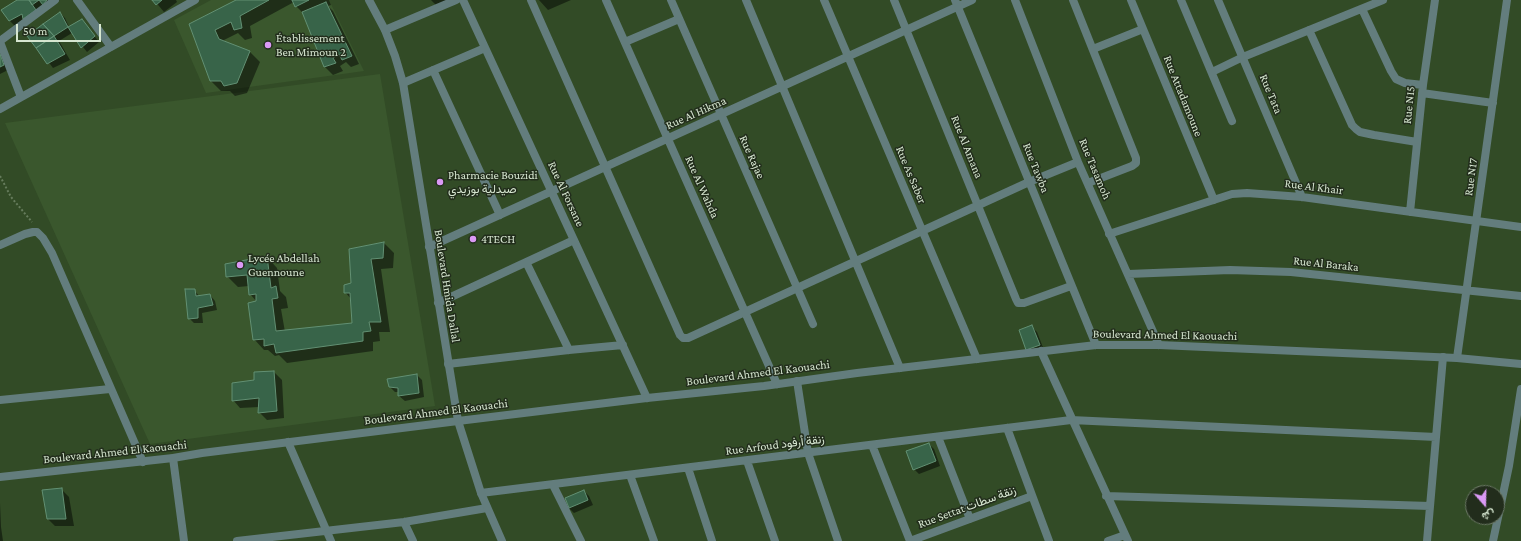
<!DOCTYPE html>
<meta charset="utf-8">
<style>
body{margin:0}
#map{position:relative;width:1521px;height:541px;overflow:hidden;background:#324b26;font-family:"Crimson Pro",Vazirmatn,serif}
canvas{display:block}
.north{position:absolute;left:1465px;top:485px;width:40px;height:40px;box-sizing:border-box;background:#222d1c;border:1px solid #6a7764;border-radius:50%;rotate:160deg;font-size:11px;font-weight:700;line-height:16px;text-align:center;color:#d6e6d0}
.north::after{content:'';display:block;margin:auto;width:14px;height:18px;background:#db99f5;clip-path:polygon(50% 0,100% 100%,50% 72%,0 100%)}
.scale{position:absolute;left:16px;top:24px;width:85px;height:18px;box-sizing:border-box;border:2px solid #d6e6d0;border-top:0;padding-left:5px;font-size:12px;line-height:14px;white-space:nowrap;color:#d6e6d0;-webkit-text-stroke:3px #222d1c;paint-order:stroke}
</style>
<div id="map">
<canvas width="1521" height="541"></canvas>
<div class="north">ش</div>
<div class="scale">50 m</div>
</div>
<script>
const g = document.querySelector('canvas').getContext('2d');
g.lineJoin = 'round';
function fill(path, color) { g.fillStyle = color; g.fill(path, 'evenodd'); }
const shape = rows => new Path2D(rows.map(r => 'M' + r).join(''));
function stroke(path, color, width, dash) { g.strokeStyle = color; g.lineWidth = width; g.lineCap = dash ? 'butt' : 'round'; g.setLineDash(dash || []); g.stroke(path); }
function drawText(font, color, halo, rows, align = 'center') {
  g.font = font + ' "Crimson Pro",Vazirmatn,serif'; g.lineWidth = 3; g.setLineDash([]); g.textBaseline = 'middle'; g.strokeStyle = halo; g.fillStyle = color; for (const [text, x, y, turn = 0] of rows) {
    g.save(); g.translate(x, y); g.rotate((+turn || 0) * Math.PI / 180); g.textAlign = isNaN(turn) ? turn : align; if (halo) g.strokeText(text, 0, 0); g.fillText(text, 0, 0); g.restore();
  }
}
fill(shape([
 [211,0,329,0,364,71,206,93,174,20],
 [380,74,435,406,150,444,5,123]
]), '#3a572d');
fill(shape([
 [19,0,60,0,48,9,15,26,9,20],
 [154,0,176,0,177,2,164,12],
 [238,0,329,0,331,5,328,6,333,11,359,64,351,67,346,62,340,66,343,71,333,75,325,67,303,13,296,6,294,2,250,26,252,38,245,40,238,33,224,40,225,42,250,52,260,62,247,93,235,96,230,91,221,91,211,81,190,25],
 [431,0,448,0,436,5],
 [539,0,571,0,548,10],
 [60,13,65,18,69,27,82,20,99,42,87,52,72,33,59,41,70,60,53,68,29,36],
 [0,50,8,70,0,74],
 [384,243,394,253,393,268,381,269,390,332,379,332,380,341,373,342,373,351,287,363,279,355,275,356,268,350,264,350,254,339,257,302,250,294,249,286,238,287,227,276,267,257,277,268,280,291,286,297,288,308,281,309,285,332,353,324,351,299,345,292,352,284,350,250],
 [194,290,200,297,210,295,215,301,217,310,202,313,203,323,194,323,189,318],
 [1032,327,1037,332,1044,350,1027,349],
 [274,372,282,380,284,418,267,420,259,412,259,407,240,408,233,400,255,381],
 [417,375,422,380,424,397,405,401,399,396,399,392,395,392,390,387],
 [929,444,934,449,940,466,919,474,914,469],
 [61,489,69,497,74,526,55,526,48,519],
 [584,491,589,496,593,505,574,513,569,508],
 [0,503,1,527,3,541,0,541]
]), '#0007');
const building = shape([
 [17,0,29,0,36,10,23,19,22,14,9,21,1,10,17,0],
 [29,0,47,0,43,5,39,0,32,5,29,0],
 [152,0,162,0,156,5,152,0],
 [236,0,269,0,240,16,242,28,234,30,231,22,215,30,219,39,250,51,237,83,224,86,221,81,210,81,189,24,236,0],
 [292,0,309,0,295,7,292,0],
 [326,2,352,56,342,60,339,54,333,58,336,63,324,67,302,12,326,2],
 [60,12,68,27,54,36,43,24,60,12],
 [82,19,95,36,81,48,68,27,82,19],
 [43,24,54,36,36,48,27,36,43,24],
 [54,36,65,54,47,64,36,48,54,36],
 [0,54,4,65,0,67,0,54],
 [384,242,383,258,371,259,381,322,369,322,371,331,363,332,363,341,276,353,274,344,264,346,264,339,253,340,248,303,256,301,256,294,249,295,247,275,226,277,225,264,267,256,271,288,276,286,278,298,272,299,276,331,352,323,350,293,344,293,344,285,351,283,349,249,384,242],
 [185,289,195,289,196,296,210,294,213,305,198,308,198,318,188,319,185,289],
 [1032,325,1040,345,1026,350,1019,330,1032,325],
 [274,371,277,411,258,413,259,398,232,401,232,383,254,380,254,372,274,371],
 [417,374,419,393,398,396,398,388,389,387,387,379,417,374],
 [929,443,936,461,913,470,906,451,929,443],
 [62,488,66,519,47,519,42,490,62,488],
 [584,490,588,500,569,508,565,498,584,490]
]);
fill(building, '#386449');
stroke(building, '#629073', 1);
stroke(shape([
 [0,176,11,197,32,222]
]), '#667c5c', 2, [2, 2]);
stroke(shape([
 [77,0,111,47],
 [463,0,647,398],
 [531,0,680,335,683,338,688,338,1029,182,1078,162],
 [606,0,777,384],
 [671,0,813,324],
 [746,0,900,368],
 [824,0,977,359],
 [894,0,1016,299,1018,303,1024,303,1071,286],
 [955,0,1096,345],
 [1015,0,1078,162,1159,345],
 [1073,0,1136,158,1136,163,1132,166,1088,183],
 [1131,0,1214,200],
 [1181,0,1232,121],
 [1218,0,1302,197],
 [1362,9,1391,71,1396,79,1405,83,1423,85],
 [385,30,456,0],
 [1309,30,1352,125,1356,129,1360,132,1374,135,1417,142],
 [0,41,55,0],
 [0,42,21,97],
 [625,42,679,19],
 [1093,49,1143,29],
 [433,70,500,215],
 [1212,72,1243,57,1383,0],
 [403,83,485,48],
 [1422,93,1493,103],
 [0,109,195,0],
 [1410,212,1423,85,1435,0],
 [1109,234,1232,194,1247,193,1302,197,1521,227],
 [0,245,25,234,33,232,37,232,43,238,52,253,143,462],
 [429,247,972,0],
 [526,262,569,350],
 [1128,274,1230,270,1291,272,1521,296],
 [438,303,574,240],
 [1041,351,1128,541],
 [1457,358,1507,0],
 [448,364,569,350,623,345],
 [797,381,808,453,838,541],
 [0,400,110,389],
 [1007,428,1049,541],
 [938,437,970,519],
 [288,442,331,541],
 [872,445,910,541],
 [173,458,184,541],
 [747,461,775,541],
 [688,468,712,541],
 [630,475,654,541],
 [553,485,581,541],
 [481,493,1071,420,1436,437],
 [1106,496,1430,506],
 [404,522,413,541],
 [237,541,404,522,487,508],
 [910,541,1032,496],
 [1108,541,1125,535],
 [1427,541,1443,357],
 [1493,541,1509,466,1521,389]
]), '#637d7d', 8);
stroke(shape([
 [369,0,385,30,395,56,403,83,458,421,481,493,502,541],
 [0,477,173,458,202,453,458,421,647,398,764,386,857,373,1096,345,1159,345,1457,358,1521,364]
]), '#637d7d', 8);
for (const [x, y, r, color] of [
 [268,45,4,"#db99f5"],
 [440,182,4,"#db99f5"],
 [473,239,4,"#db99f5"],
 [240,265,4,"#db99f5"]
]) { const dot = new Path2D(); dot.arc(x, y, r, 0, 2 * Math.PI); g.fillStyle = color; g.fill(dot); stroke(dot, '#222d1c', 1.5); }
drawText('12px', '#d6e6d0', '#222d1c', [
 ["Établissement",276,38],
 ["Ben Mimoun 2",276,52],
 ["Pharmacie Bouzidi",448,175],
 ["صيدلية بوزيدي",448,189],
 ["4TECH",481,239],
 ["Lycée Abdellah",248,258],
 ["Guennoune",248,272]
], 'left');
drawText('12px', '#d6e6d0', '#222d1c', [
 ["Rue Tata",1271,94,67],
 ["Rue Attadamoune",1183,96,68],
 ["Rue N15",1409,105,-84],
 ["Rue Al Hikma",696,113,-24],
 ["Rue Al Amana",967,147,68],
 ["Rue Rajae",752,157,66],
 ["Rue Tawba",1036,168,68],
 ["Rue Tasamoh",1095,169,67],
 ["Rue As Saber",911,175,67],
 ["Rue N17",1471,177,-82],
 ["Rue Al Wahda",702,187,66],
 ["Rue Al Khair",1314,187,7],
 ["Rue Al Forsane",566,194,65],
 ["Rue Al Baraka",1326,264,6],
 ["Boulevard Hmida Dallal",447,286,81],
 ["Boulevard Ahmed El Kaouachi",1165,335,1],
 ["Boulevard Ahmed El Kaouachi",758,373,-7],
 ["Boulevard Ahmed El Kaouachi",436,412,-7],
 ["Rue Arfoud زنقة أرفود",775,445,-7],
 ["Boulevard Ahmed El Kaouachi",115,452,-6],
 ["Rue Settat زنقة سطات",967,507,-20]
]);
</script>
